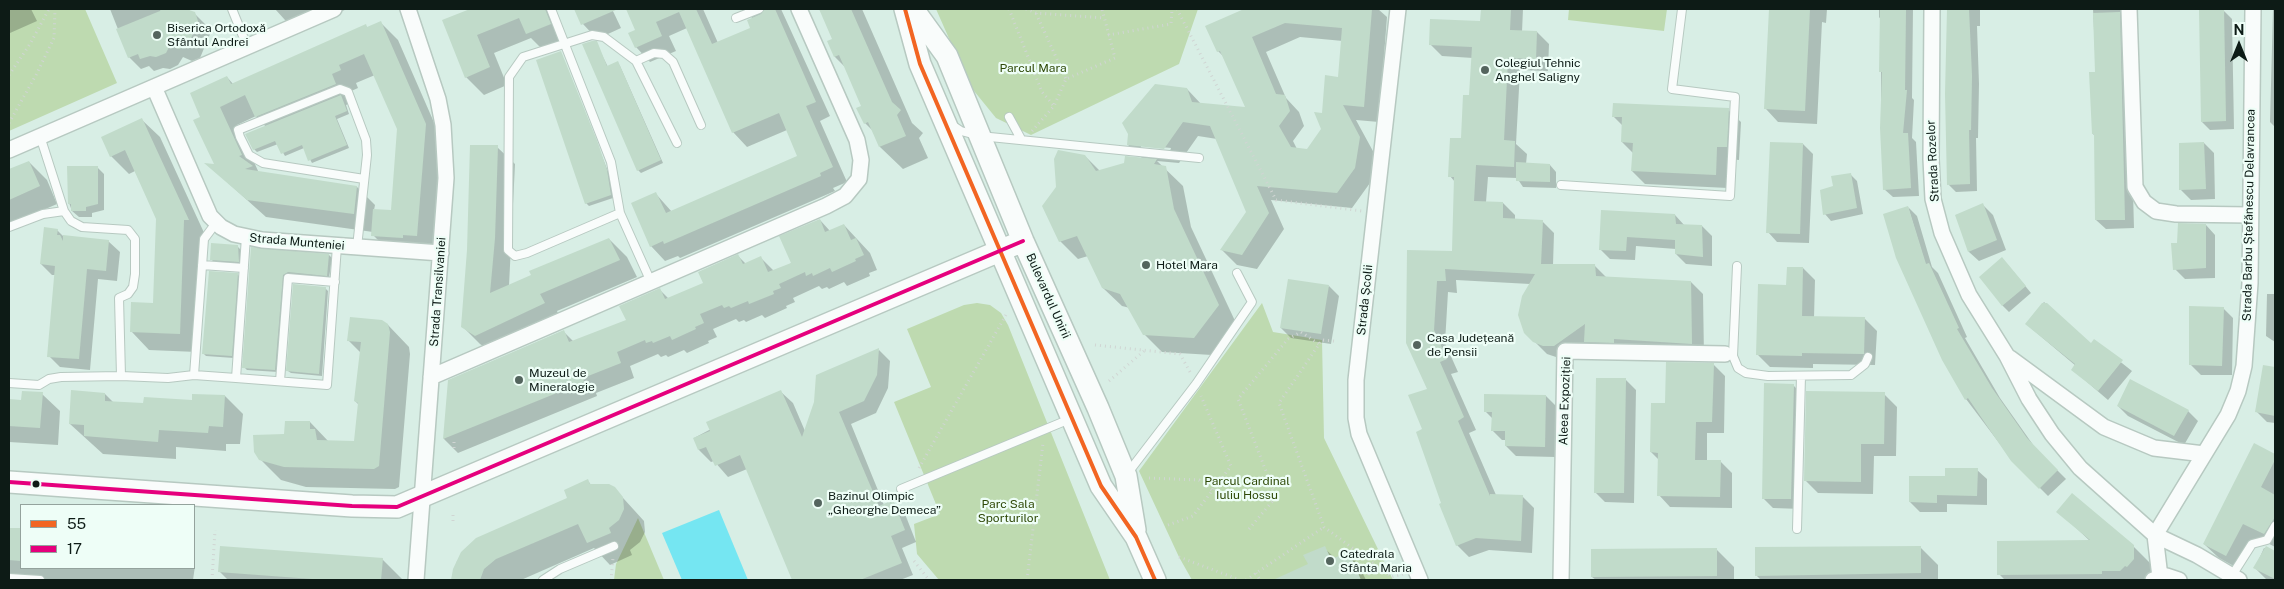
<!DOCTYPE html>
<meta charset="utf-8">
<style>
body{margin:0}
#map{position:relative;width:2284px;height:589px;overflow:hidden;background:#d8eee5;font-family:"Public Sans",sans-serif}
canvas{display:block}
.frame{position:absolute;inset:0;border:10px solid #0d1b16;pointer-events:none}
.legend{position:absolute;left:20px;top:504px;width:175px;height:65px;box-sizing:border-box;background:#eefef7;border:1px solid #94a39d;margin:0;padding:6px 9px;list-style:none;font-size:15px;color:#0d1b16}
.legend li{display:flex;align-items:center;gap:10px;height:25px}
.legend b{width:25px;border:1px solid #94a39d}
.north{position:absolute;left:2214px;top:20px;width:50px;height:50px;-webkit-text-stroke:4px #eefef7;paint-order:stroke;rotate:0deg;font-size:14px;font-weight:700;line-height:20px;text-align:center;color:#0d1b16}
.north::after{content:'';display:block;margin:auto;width:18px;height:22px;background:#0d1b16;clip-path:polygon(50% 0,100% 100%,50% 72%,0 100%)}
</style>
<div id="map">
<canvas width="2284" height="589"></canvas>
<div class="frame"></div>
<ul class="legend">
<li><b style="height:6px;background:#f26522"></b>55</li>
<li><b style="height:6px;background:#e5007d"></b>17</li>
</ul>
<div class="north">N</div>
</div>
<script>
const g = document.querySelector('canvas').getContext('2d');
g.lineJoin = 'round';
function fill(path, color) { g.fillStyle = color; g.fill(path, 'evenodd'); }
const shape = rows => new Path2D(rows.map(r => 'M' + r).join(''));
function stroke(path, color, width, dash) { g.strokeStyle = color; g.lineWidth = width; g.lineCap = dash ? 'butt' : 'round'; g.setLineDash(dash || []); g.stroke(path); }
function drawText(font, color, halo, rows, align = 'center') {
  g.font = font + ' "Public Sans",sans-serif'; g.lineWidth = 4.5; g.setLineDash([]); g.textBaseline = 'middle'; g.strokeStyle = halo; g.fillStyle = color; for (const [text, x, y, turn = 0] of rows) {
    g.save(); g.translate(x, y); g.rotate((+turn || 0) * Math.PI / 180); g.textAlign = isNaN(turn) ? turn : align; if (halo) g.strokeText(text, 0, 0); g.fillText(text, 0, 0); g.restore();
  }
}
fill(shape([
 [9,9,85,9,117,83,9,131],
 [936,9,1198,9,1179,64,1031,135,996,118,970,86],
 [1569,9,1667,9,1664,31,1568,20],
 [977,303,990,305,1001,313,1008,325,1110,580,939,580,917,554,914,524,940,514,894,402,931,387,907,329,964,305],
 [1262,303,1273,332,1322,340,1324,438,1393,580,1192,580,1179,557,1139,471],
 [638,518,664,580,614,580,616,564]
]), '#bedab0');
fill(shape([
 [719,510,748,580,682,580,662,533]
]), '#75e6f2');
fill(shape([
 [9,9,31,9,37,21,10,33],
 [110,9,186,9,194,13,207,26,210,34,200,58,192,61,183,57,178,65,170,69,163,68,154,71,149,66,141,69,129,57],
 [275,9,347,9,295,31],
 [474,9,555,9,568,42,544,51,531,38,494,53,507,85,484,95,466,77,443,21],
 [576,9,612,9,621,28,597,39,583,24],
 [633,9,703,9,718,43,752,28,753,19,744,9,781,9,830,116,820,121,847,182,833,188,835,191,680,258,678,256,665,261,651,246,656,194,672,212,799,157,787,130,747,147,733,132,687,28,669,36,676,51,650,62,636,47,637,31,628,11],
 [820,9,862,9,912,123,923,133,919,138,928,158,903,169,880,147,875,133,865,123,863,106,845,67,835,57,829,42,834,40],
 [1248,9,1378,9,1387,17,1379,122,1356,120,1374,153,1370,183,1352,208,1271,200,1284,229,1257,269,1237,265,1222,250,1247,212,1217,139,1198,136,1179,163,1157,161,1183,186,1191,227,1236,323,1212,355,1162,352,1144,334,1130,308,1122,306,1103,288,1088,256,1078,259,1060,241,1085,156,1100,171,1143,159,1128,145,1187,89,1202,105,1247,109,1225,58,1218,51,1207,26],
 [1300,37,1343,41,1339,78,1323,114,1322,129,1308,150,1297,149,1293,141,1304,126,1299,112,1286,98,1266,52],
 [1141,145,1171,148,1170,151,1141,148],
 [1482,9,1523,9,1522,32,1537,32,1549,44,1548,71,1520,70,1516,144,1527,154,1526,164,1550,165,1556,172,1556,188,1523,187,1517,178,1488,177,1486,202,1503,203,1515,215,1515,220,1542,221,1554,233,1553,265,1594,265,1607,278,1691,282,1703,294,1704,356,1598,354,1587,343,1567,357,1556,357,1547,354,1525,332,1530,284,1456,280,1457,293,1448,292,1445,343,1458,372,1451,374,1476,430,1469,433,1496,495,1522,496,1534,508,1532,553,1489,550,1469,557,1457,545,1443,504,1424,429,1428,389,1409,251,1453,253,1455,182,1450,176,1462,139,1471,97,1473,58,1442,56,1430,44,1482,23],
 [1770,9,1827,9,1826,23,1822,22,1817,124,1778,122,1766,109],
 [1879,9,1913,9,1912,98,1914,100,1912,138,1916,142,1919,196,1893,197,1884,189,1881,127,1881,20,1879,17],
 [1948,9,1980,9,1980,26,1977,26,1979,84,1978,138,1976,138,1977,191,1956,192,1949,185],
 [2093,9,2128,9,2134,228,2106,229,2096,220,2096,137,2093,134,2096,73],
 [2273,9,2275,9,2275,127,2270,122],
 [2224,11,2232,19,2234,129,2210,130,2202,122],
 [380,22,398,40,443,143,435,254,391,253,373,235,373,232,266,217,208,165,216,166,202,117,227,77,233,84,366,26,368,28],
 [375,75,398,129,392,212,374,210,375,205,357,187,259,173,237,125,256,116,266,127,254,149,257,152,278,144,285,156,304,148,312,163,349,148,337,119,349,114,346,105,353,102,349,92,358,88,356,83],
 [596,43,608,67,618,63,620,66,663,163,641,173,638,170],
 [561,53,609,174,613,198,589,206,586,203],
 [1728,110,1741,122,1739,160,1730,159,1728,188,1645,184,1632,171,1633,153,1622,142,1623,126,1613,116],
 [142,120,160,137,206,237,197,352,149,350,132,332,154,304,157,219,135,171,129,174,111,156],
 [2204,143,2214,153,2215,199,2191,200,2181,190],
 [1803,144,1813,154,1809,243,1777,242,1768,232],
 [497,147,515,164,509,286,609,239,627,257,637,277,557,311,561,321,493,353,480,344,462,326],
 [29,162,47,180,57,204,9,225,9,171],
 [68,167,97,167,104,174,104,210,92,213,92,217,79,217,72,211,68,200],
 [1850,174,1857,181,1863,214,1831,221,1825,214,1834,187],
 [1983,205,1993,215,2006,250,1979,261,1969,252,1956,215],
 [1908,207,1917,216,1932,267,1938,273,1967,337,1965,338,2000,398,2036,449,2066,479,2048,496,2012,460,1966,399],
 [1675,215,1685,226,1702,226,1712,236,1712,266,1686,264,1676,254,1676,249,1636,246,1635,260,1610,259,1600,249],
 [820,220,830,231,844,225,870,253,877,270,869,273,870,276,847,286,844,282,829,289,827,287,822,289,819,286,793,298,795,302,786,306,787,308,765,318,762,315,746,322,744,320,739,322,736,319,713,329,717,337,708,341,709,343,687,353,684,350,668,357,666,355,661,357,658,354,630,366,634,378,596,393,597,396,458,453,444,439,449,381,563,331,574,342,627,321,660,290,669,299,704,284,738,256,746,264,761,258,774,271,792,263],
 [2206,225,2215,235,2215,278,2185,279,2175,269,2178,244],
 [57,230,64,237,108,241,120,252,117,281,98,279,90,370,60,367,49,356,56,275,52,275,41,264],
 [238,247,241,250,241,264,214,262,211,259],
 [252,249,329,255,332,258,329,278,292,275,278,372,247,370,244,367],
 [2008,265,2031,293,2009,312,2002,305],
 [1803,268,1815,280,1814,318,1865,319,1877,331,1875,365,1813,364,1813,368,1770,367,1758,355,1787,286],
 [237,274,240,277,234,358,206,356,203,353],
 [1329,286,1339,296,1331,344,1291,338,1281,328],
 [325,288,328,291,322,376,291,373,288,371],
 [2267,294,2275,294,2275,342,2266,336],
 [2044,302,2091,345,2094,341,2132,371,2108,400,2073,370,2076,366,2026,324],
 [2223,308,2233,318,2232,375,2201,375,2191,365],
 [388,325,409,347,410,354,399,487,395,489,306,487,281,480,260,459,285,436,310,422,329,442,355,442,359,405,355,401,361,353,348,340],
 [879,350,890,361,888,388,876,413,851,424,884,505,893,502,905,514,916,542,902,548,913,575,900,580,793,580,747,469,728,477,714,461,711,462,699,450,694,438,781,392,793,403,805,431],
 [1713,364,1725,376,1724,433,1707,433,1707,461,1720,461,1732,473,1732,508,1670,507,1659,495,1659,460,1651,452,1666,405],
 [2264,367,2275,368,2275,423,2267,422,2257,412],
 [1626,380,1636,390,1634,503,1605,502,1595,492],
 [1793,385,1803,395,1801,509,1773,508,1763,498],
 [42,394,60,411,58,445,9,442,9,400,22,401],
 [105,394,113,402,144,405,193,402,225,396,243,414,240,444,226,444,226,451,176,447,176,459,103,454,70,424],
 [1884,394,1897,407,1896,456,1874,456,1873,494,1818,493,1805,480],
 [1546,396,1556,406,1555,457,1516,456,1506,446,1506,440,1502,440,1492,430,1493,419,1485,411],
 [2118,406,2188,411,2198,421,2184,445,2128,416],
 [2255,445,2275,455,2275,547,2258,538,2241,570,2219,558,2204,544],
 [1977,470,1987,479,1987,505,1947,504,1947,512,1920,512,1910,502,1946,477],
 [588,481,592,486,614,488,644,521,645,532,640,542,630,550,632,555,610,565,594,548,521,580,452,580,457,561,568,498],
 [2058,511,2133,546,2151,564,2151,577,2149,580,2005,580,1999,574,2090,541],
 [9,529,21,530,21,568,194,568,194,565,195,566,193,580,52,580,20,577,9,580],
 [1920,547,1938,565,1938,580,1761,580,1756,575],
 [1324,548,1335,558,1348,554,1358,564,1366,580,1276,580,1310,564],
 [2264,548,2275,553,2275,580,2267,580,2255,568],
 [1716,549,1734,567,1734,580,1596,580,1592,577],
 [382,559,403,580,228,580,220,572]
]), '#0003');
fill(shape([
 [161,9,186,9,195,12,198,21,188,46,179,49,170,45,166,53,156,57,150,56,140,59,138,54,128,58,116,29,160,11],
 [470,9,545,9,551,24,526,34,519,18,477,35,490,67,465,78,442,20],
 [574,9,618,9,581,25],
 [626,9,696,9,712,44,750,28,747,20,761,14,764,9,775,9,816,102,806,106,833,167,820,173,821,176,664,244,663,241,650,247,631,203,656,192,666,213,797,156,779,113,732,133,679,12,656,22,662,36,635,48,628,33,635,30],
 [819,9,851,9,892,102,901,110,897,115,906,136,879,147,868,122,864,124,856,108,861,106,839,55,834,57,827,41,832,39],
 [1244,9,1372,9,1364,107,1343,105,1360,137,1355,168,1337,193,1257,186,1269,213,1242,255,1220,250,1246,212,1210,126,1183,122,1164,149,1127,145,1128,134,1122,123,1155,84,1187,88,1192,102,1245,107,1220,51,1217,52,1205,26],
 [1285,23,1342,28,1338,77,1325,75,1322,113,1314,112,1321,129,1307,149,1291,147,1279,126,1290,111,1285,95,1276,94,1252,37],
 [1481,9,1511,9,1510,30,1537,31,1536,59,1508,58,1504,140,1515,141,1514,167,1476,165,1474,201,1503,202,1503,218,1543,220,1541,264,1595,264,1596,276,1691,281,1692,344,1614,339,1614,343,1584,342,1585,324,1554,346,1543,346,1533,342,1524,333,1518,315,1522,296,1535,274,1445,269,1446,281,1437,281,1434,330,1447,359,1440,362,1464,417,1458,421,1490,496,1490,494,1523,495,1521,541,1476,538,1456,546,1439,504,1441,503,1416,432,1422,429,1408,395,1427,389,1406,343,1407,250,1452,251,1454,177,1448,177,1450,138,1461,138,1463,95,1469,95,1472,47,1429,45,1430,19,1480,21],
 [1769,9,1810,9,1805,111,1764,109],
 [1880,9,1906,9,1905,90,1907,90,1903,133,1908,133,1911,188,1883,190,1880,128,1882,72,1879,72],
 [1947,9,1969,9,1972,76,1971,130,1969,130,1970,184,1947,185,1945,94],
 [2224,9,2226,121,2201,122,2199,10],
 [2120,12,2125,220,2095,220,2094,134,2092,134,2089,72,2095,72,2093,13],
 [381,21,426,124,417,236,403,235,403,238,371,236,373,209,391,210,397,129,364,54,339,65,341,70,332,74,336,84,255,117,245,95,220,107,242,155,239,156,253,166,245,169,357,186,354,214,247,200,204,163,214,164,193,120,200,117,190,93,227,76,231,84,366,24,367,27],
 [592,41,597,41,607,66,618,61,661,160,637,171,582,44],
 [561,51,598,143,607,170,611,195,585,204,536,60],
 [341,95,347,111,335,116,347,145,308,161,302,145,281,154,275,141,253,150,245,134],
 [1613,103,1729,108,1727,147,1717,147,1716,175,1631,171,1633,143,1621,142,1622,117,1612,117],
 [142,118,189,220,184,220,180,334,130,332,131,302,153,303,156,219,125,150,110,157,101,137],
 [1770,142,1803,143,1800,234,1766,233],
 [2204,142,2206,189,2179,190,2179,143],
 [470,145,498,145,495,238,490,293,531,275,529,271,609,238,620,260,540,294,545,303,475,336,461,327,467,250],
 [1058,150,1085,155,1096,171,1124,163,1125,156,1157,159,1154,164,1166,166,1174,209,1219,305,1194,338,1143,335,1120,294,1102,288,1077,236,1059,242,1042,206,1056,187,1054,159],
 [29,161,40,186,9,200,9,169],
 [1516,162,1550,164,1550,182,1516,181],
 [67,166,98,166,98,204,86,207,86,211,71,211,71,204,68,204],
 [1851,173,1857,208,1823,215,1820,190,1833,186,1831,176],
 [1983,203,1997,240,1968,252,1955,215],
 [1908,206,1926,264,1929,263,1959,328,1957,329,1992,388,2027,438,2058,470,2039,489,2011,461,1968,398,1965,400,1942,360,1896,258,1883,214],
 [1601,210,1675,214,1676,224,1702,225,1703,257,1675,254,1675,240,1627,237,1626,251,1599,250],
 [820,219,825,232,844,224,851,240,856,238,864,255,855,259,856,261,832,272,830,268,813,276,812,273,806,276,805,272,779,284,781,288,773,291,774,294,749,304,748,301,731,308,729,306,724,308,722,305,700,314,704,323,695,327,696,329,672,340,670,336,653,343,652,341,646,343,645,340,617,352,621,363,583,378,584,382,443,439,448,380,564,330,569,342,626,320,619,306,660,288,665,299,703,283,698,272,738,254,743,264,761,256,768,272,791,263,779,236],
 [2178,223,2206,224,2206,268,2173,270,2171,243,2177,243],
 [44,227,58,229,57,235,60,235,63,241,63,235,109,240,106,271,87,269,79,359,47,357,55,266,40,264],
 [211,243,238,245,239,262,210,260],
 [251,247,329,254,327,276,288,272,283,275,275,370,242,368],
 [2002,257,2026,286,2002,306,1979,277],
 [1787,267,1803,267,1802,316,1865,317,1864,354,1802,353,1802,356,1756,355,1758,284,1786,285],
 [209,271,238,273,232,356,202,354],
 [1288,279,1329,285,1321,334,1280,328],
 [293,284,326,287,319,374,286,371],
 [2042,303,2047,303,2091,343,2094,339,2123,360,2098,391,2071,370,2075,364,2025,324],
 [2189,306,2224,307,2222,366,2189,365],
 [350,317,382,320,388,324,390,332,379,466,374,469,284,467,259,460,254,452,253,435,284,434,285,421,310,421,310,429,315,429,317,440,354,441,358,403,354,401,361,342,347,341],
 [879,348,877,375,864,401,839,412,879,506,893,500,905,530,891,536,902,563,860,580,792,580,740,455,715,466,706,447,698,450,693,438,710,431,706,422,781,390,802,437,814,402,816,375],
 [1666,362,1714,363,1712,422,1696,422,1695,460,1721,460,1720,497,1657,496,1658,453,1650,452,1651,403,1665,403],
 [2263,365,2275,367,2275,416,2255,412],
 [1596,378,1626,378,1624,493,1594,493],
 [2130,379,2189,410,2174,436,2117,406],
 [1764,383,1794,384,1791,499,1762,499],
 [71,390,105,393,105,401,143,403,144,397,192,400,192,394,225,395,223,427,209,426,208,433,159,430,158,442,84,436,84,425,69,424],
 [22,391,43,392,40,428,9,426,9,399,21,400],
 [1806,391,1885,392,1884,444,1861,444,1861,482,1804,481],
 [1484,394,1546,395,1545,447,1505,446,1505,431,1491,431,1492,412,1484,412],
 [2254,443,2275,454,2275,460,2261,487,2275,495,2275,517,2264,534,2243,524,2226,556,2203,544],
 [1945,468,1978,468,1977,496,1937,495,1937,503,1909,502,1909,476,1945,476],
 [588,479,590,484,609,484,615,487,623,497,624,509,619,520,609,528,611,533,587,543,578,524,496,559,484,569,480,580,451,580,453,569,461,552,476,538,567,498,564,490],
 [2072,493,2134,545,2134,559,2127,567,2125,566,2120,571,2102,571,2102,574,1997,575,1997,541,2090,540,2056,512],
 [9,528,21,528,21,561,9,560],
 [220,546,383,558,381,580,326,580,218,572],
 [1325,546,1331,559,1349,552,1361,580,1273,580,1308,564,1303,555],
 [1921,546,1921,573,1755,576,1755,547],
 [2266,546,2275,551,2275,579,2253,568],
 [1717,548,1717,576,1591,577,1591,549]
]), '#c1dbca');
const lane = shape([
 [232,9,247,46],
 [551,9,611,162,620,213,651,282],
 [736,18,759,9],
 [636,61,654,53,664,54,673,62,701,125],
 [1009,117,1021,139],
 [952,125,961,131,980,136,1199,158],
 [1561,185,1730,196,1735,97,1672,89,1682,9],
 [620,213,527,253,515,256,508,250,509,77,523,57,592,35,604,37,636,61,677,143],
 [9,227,43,214,64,211],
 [357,247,367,155,366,140,348,92,340,89,238,130,240,137,249,155,263,163,364,179],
 [202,265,244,268],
 [1737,266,1733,356,1738,368,1746,373,1768,376,1851,375,1865,364,1868,357],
 [194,375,204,239,216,223],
 [121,376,168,378,194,375,236,378,246,237],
 [236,378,327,385,337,246],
 [280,381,288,278,335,282],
 [9,383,39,385,49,379,61,377,121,376,119,298,128,294,133,287,135,274,135,239,128,230,82,227,71,221,64,211,40,136],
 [1127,474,1196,384,1252,302,1237,273],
 [901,489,1070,419],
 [1797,529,1801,376],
 [2231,577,2252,544,2267,540,2275,526],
 [9,578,40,580],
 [543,580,560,569,614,546]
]);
const street = shape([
 [408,9,438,99,443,125,446,178,416,580],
 [1398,9,1356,380,1356,418,1359,434,1420,580],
 [1932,9,1931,159,1933,199,1942,233,1969,295,2007,356,2029,399,2052,434,2080,468,2155,535,2197,555,2239,580],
 [2129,9,2135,187,2144,202,2156,211,2176,214,2250,215],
 [154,87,210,216,221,227,234,234,262,240,441,253],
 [9,150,334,9],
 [2010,358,2104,427,2154,448,2204,454],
 [431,377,826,206,845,196,859,179,861,160,857,140,799,9],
 [2160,577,2155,535,2228,415,2238,391,2244,366,2250,283,2253,9],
 [1561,580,1565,351,1725,354],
 [2153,580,2167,576,2179,580]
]);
const secondary = shape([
 [905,9,920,64,1101,486,1136,537,1155,580],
 [913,9,947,56,1023,241,1098,408,1126,476,1135,530],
 [9,482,352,506,397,507,1023,241]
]);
stroke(lane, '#b7c9c1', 10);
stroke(street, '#b7c9c1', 18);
stroke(secondary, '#b7c9c1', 24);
stroke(shape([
 [1009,9,1042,92,1054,106],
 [1026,9,1036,13,1104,18],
 [1034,9,1066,79],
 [1177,9,1276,200,1362,211],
 [1108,35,1171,24,1172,9],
 [9,75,30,44,49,9],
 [9,123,36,75,54,38,55,9],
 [1032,131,1054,106,1066,79,1115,58,1102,9],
 [1334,341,1322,340,1279,403,1324,527,1392,577,1403,574],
 [1095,345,1180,354,1190,372],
 [1109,381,1144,351],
 [454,448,454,442],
 [919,468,1007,313],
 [1149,478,1199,480,1213,491],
 [453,521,453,513],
 [1168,525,1193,516,1231,466,1201,396],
 [1249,529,1276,497,1238,399,1288,339,1301,332,1319,344],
 [1179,557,1240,580],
 [914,561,929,580],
 [1256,573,1260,580],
 [212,580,215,530],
 [611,580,613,558],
 [1027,580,1043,443],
 [1246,580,1324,527],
 [1367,580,1372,562]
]), '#d0d5d3', 3, [1, 4]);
stroke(lane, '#f9fcfb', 8);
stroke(street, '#f9fcfb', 15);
stroke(secondary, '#f9fcfb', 21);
stroke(shape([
 [905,9,920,64,1101,486,1136,537,1155,580]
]), '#f26522', 4);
stroke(shape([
 [9,482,352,506,397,507,1023,241]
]), '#e5007d', 4);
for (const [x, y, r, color] of [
 [157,35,5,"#54655e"],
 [1485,70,5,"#54655e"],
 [1146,265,5,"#54655e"],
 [1417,345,5,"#54655e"],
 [519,380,5,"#54655e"],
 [36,484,4.5,"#0d1b16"],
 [818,503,5,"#54655e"],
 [1330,561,5,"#54655e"]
]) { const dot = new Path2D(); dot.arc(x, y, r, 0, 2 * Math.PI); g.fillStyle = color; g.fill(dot); stroke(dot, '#eefef7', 2); }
drawText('12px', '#0d1b16', '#eefef7', [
 ["Biserica Ortodoxă",167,28],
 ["Sfântul Andrei",167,42],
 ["Colegiul Tehnic",1495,63],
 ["Anghel Saligny",1495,77],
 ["Hotel Mara",1156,265],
 ["Casa Județeană",1427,338],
 ["de Pensii",1427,352],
 ["Muzeul de",529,373],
 ["Mineralogie",529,387],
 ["Bazinul Olimpic",828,496],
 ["„Gheorghe Demeca”",828,510],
 ["Catedrala",1340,554],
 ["Sfânta Maria",1340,568]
], 'left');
drawText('12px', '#2f4907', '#eefef7', [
 ["Parcul Mara",1033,68],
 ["Parcul Cardinal",1247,481],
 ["Iuliu Hossu",1247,495],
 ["Parc Sala",1008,504],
 ["Sporturilor",1008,518]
]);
drawText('12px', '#0d1b16', '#eefef7', [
 ["Strada Rozelor",1933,161,-93],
 ["Strada Barbu Ștefănescu Delavrancea",2249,215,-89],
 ["Strada Munteniei",297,242,5],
 ["Strada Transilvaniei",438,292,-86],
 ["Bulevardul Unirii",1048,296,66],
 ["Strada Școlii",1365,300,-84],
 ["Aleea Expoziției",1565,401,-88]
]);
</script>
